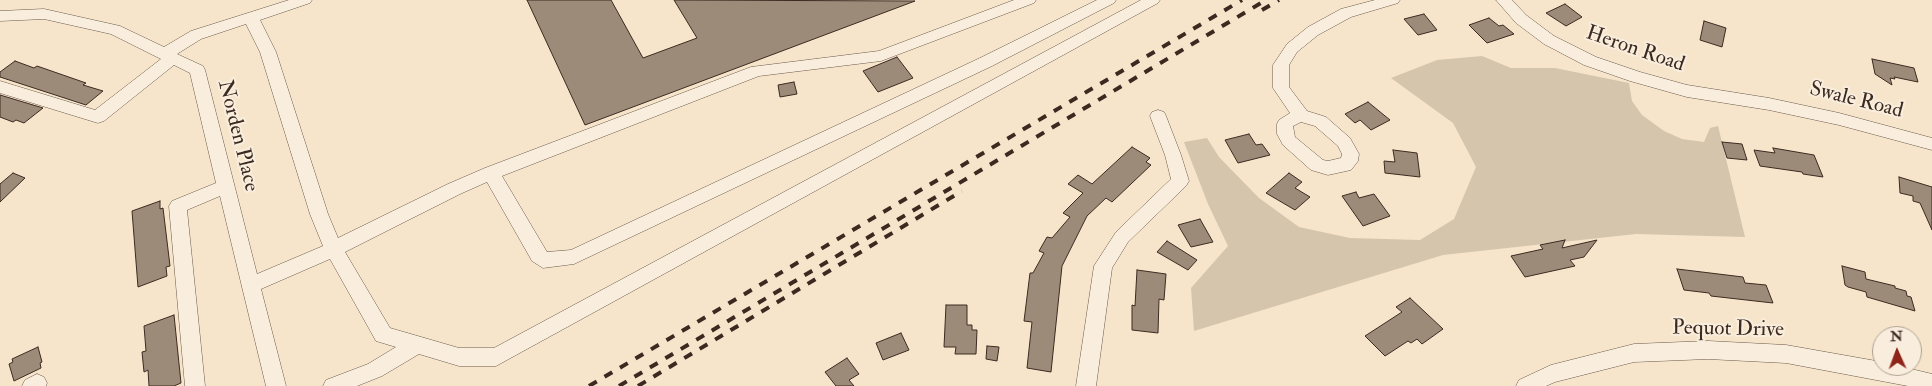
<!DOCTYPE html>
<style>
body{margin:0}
#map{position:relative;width:1932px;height:386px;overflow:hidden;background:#f6e5ca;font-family:"IM FELL Double Pica",serif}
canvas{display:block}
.north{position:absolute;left:1872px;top:326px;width:50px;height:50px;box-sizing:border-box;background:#f9eedd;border:1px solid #ada092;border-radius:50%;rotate:358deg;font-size:14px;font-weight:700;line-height:20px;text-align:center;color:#3c2a21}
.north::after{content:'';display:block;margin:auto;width:18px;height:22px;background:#8f2418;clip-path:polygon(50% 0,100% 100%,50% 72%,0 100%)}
</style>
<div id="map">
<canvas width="1932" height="386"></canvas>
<div class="north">N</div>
</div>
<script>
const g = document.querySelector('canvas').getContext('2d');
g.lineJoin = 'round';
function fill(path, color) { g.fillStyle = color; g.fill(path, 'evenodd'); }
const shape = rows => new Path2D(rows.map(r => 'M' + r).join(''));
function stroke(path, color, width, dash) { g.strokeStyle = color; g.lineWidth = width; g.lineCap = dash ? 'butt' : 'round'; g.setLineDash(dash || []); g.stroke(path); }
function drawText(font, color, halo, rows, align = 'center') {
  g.font = font + ' "IM FELL Double Pica",serif'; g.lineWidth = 4; g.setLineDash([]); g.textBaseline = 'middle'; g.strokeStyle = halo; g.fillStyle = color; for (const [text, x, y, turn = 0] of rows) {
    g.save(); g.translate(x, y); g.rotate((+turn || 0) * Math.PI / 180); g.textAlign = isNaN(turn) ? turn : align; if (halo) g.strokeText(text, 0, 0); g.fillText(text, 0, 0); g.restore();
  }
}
fill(shape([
 [1482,56,1511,68,1555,68,1629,83,1632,101,1642,115,1664,131,1682,139,1704,142,1710,128,1718,126,1745,237,1636,234,1443,255,1194,331,1191,288,1228,246,1208,204,1184,142,1207,138,1219,157,1259,198,1299,227,1350,238,1420,240,1454,219,1476,167,1453,123,1391,78,1437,60]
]), '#d6c5ad');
const building = shape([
 [527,0,611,0,643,58,697,38,674,0,915,1,585,125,527,0],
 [1565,4,1582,17,1566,26,1546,13,1565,4],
 [1424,14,1437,30,1418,35,1404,19,1424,14],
 [1489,18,1499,26,1503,25,1514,34,1487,43,1469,25,1489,18],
 [1704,21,1726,28,1722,47,1700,40,1704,21],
 [897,57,913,78,878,92,863,71,897,57],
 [1872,59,1914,68,1918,82,1894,77,1895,79,1890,78,1892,85,1875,74,1872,59],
 [15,61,34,68,37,66,86,83,83,85,103,91,86,105,0,77,0,72,15,61],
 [794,82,797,94,780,97,778,85,794,82],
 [0,95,43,108,24,123,16,120,13,122,0,117,0,95],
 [1368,102,1390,120,1371,130,1360,120,1355,123,1345,114,1368,102],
 [1249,134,1256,145,1262,144,1270,155,1238,163,1225,140,1249,134],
 [1722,142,1742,144,1747,160,1727,158,1722,142],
 [1132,147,1150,158,1146,162,1151,165,1112,202,1106,198,1087,216,1062,266,1051,372,1027,368,1032,322,1024,321,1030,273,1033,273,1044,253,1039,251,1047,237,1052,238,1070,217,1063,213,1083,193,1068,184,1078,175,1092,184,1132,147],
 [1773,148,1814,155,1823,177,1803,174,1802,172,1760,166,1754,150,1775,153,1773,148],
 [1393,150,1417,153,1420,177,1385,173,1384,161,1395,162,1393,150],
 [13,173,25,178,0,202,0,184,13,173],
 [1289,173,1302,182,1295,188,1310,197,1295,210,1266,193,1289,173],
 [1899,177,1932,187,1932,230,1920,203,1913,201,1913,196,1900,193,1899,177],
 [1356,192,1359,198,1374,194,1390,216,1363,226,1342,196,1356,192],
 [160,201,160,209,163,208,170,266,166,267,167,276,138,287,132,211,160,201],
 [1200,219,1213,242,1191,247,1178,225,1200,219],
 [1565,240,1562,248,1597,240,1584,257,1570,260,1575,266,1525,277,1511,256,1543,249,1540,245,1565,240],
 [1167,241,1197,260,1188,270,1157,252,1167,241],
 [1842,266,1865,272,1866,279,1895,286,1895,288,1906,291,1907,296,1911,297,1915,311,1867,297,1866,292,1848,287,1845,285,1842,266],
 [1677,269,1743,277,1745,283,1766,285,1773,303,1711,296,1709,293,1684,290,1677,269],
 [1137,270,1166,274,1164,300,1159,299,1158,333,1132,330,1132,305,1135,306,1137,270],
 [1410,298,1443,329,1422,344,1417,339,1411,343,1408,341,1385,356,1365,336,1402,312,1396,307,1410,298],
 [946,305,967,305,967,325,972,325,972,330,977,330,976,354,955,354,956,347,944,347,946,305],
 [174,315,181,383,174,386,149,386,148,370,144,372,142,352,146,351,144,326,174,315],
 [901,333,909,350,883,360,876,343,901,333],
 [987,346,999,347,997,361,986,359,987,346],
 [38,347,42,362,40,363,41,368,14,381,9,364,13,362,12,359,38,347],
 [847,358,859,374,849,380,854,386,836,386,825,372,847,358]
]);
fill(building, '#9d8b79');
stroke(building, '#3c2a21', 1);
const minor = shape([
 [289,0,312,0,310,3,260,20,276,52,328,214,338,238,448,184,485,168,751,67,879,51,1014,0,1036,0,1034,3,881,61,759,76,502,176,547,252,571,250,980,58,1097,0,1116,0,1114,3,992,66,574,264,543,268,532,261,487,182,460,194,345,252,390,328,459,348,494,348,1141,0,1160,0,1158,3,496,366,459,366,419,354,382,376,357,386,323,386,326,380,368,364,396,347,376,341,330,259,261,289,286,386,266,386,220,196,187,210,205,386,185,386,169,206,172,201,216,183,190,73,174,65,104,121,98,123,0,93,0,81,95,110,161,59,111,34,44,19,0,21,0,11,44,9,120,26,164,47,191,31,289,0],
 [246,24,260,52,310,214,323,246,257,274,205,70,203,66,177,54,201,39,246,24],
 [1375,0,1400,0,1398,3,1351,17,1318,35,1297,52,1289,65,1289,87,1307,111,1326,117,1350,138,1359,154,1358,161,1351,170,1328,175,1311,170,1283,145,1277,134,1277,124,1279,120,1290,113,1273,88,1273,65,1287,44,1308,27,1341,9,1375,0],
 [1301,122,1315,126,1338,146,1342,154,1341,158,1328,161,1323,160,1295,137,1293,126,1301,122],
 [1496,0,1512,0,1526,15,1554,36,1596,57,1640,72,1687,85,1769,98,1839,113,1932,138,1932,150,1839,125,1769,110,1687,97,1630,81,1584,65,1544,44,1516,23,1496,0],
 [1158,110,1164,112,1166,116,1181,155,1189,181,1186,186,1128,242,1112,268,1096,386,1076,386,1094,266,1116,232,1171,179,1165,155,1150,116,1152,112,1158,110],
 [1708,341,1786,345,1882,362,1882,366,1899,366,1932,374,1932,386,1908,386,1786,363,1708,359,1634,362,1555,382,1546,386,1516,386,1519,380,1551,365,1634,344,1708,341],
 [37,374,44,377,47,383,46,386,22,386,25,380,37,374]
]);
stroke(minor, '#6a594b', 1);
fill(minor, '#f9eedd');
stroke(shape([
 [1262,10,1279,0],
 [589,386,1242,0],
 [619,386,1266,0],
 [638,386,962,191]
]), '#3c2a21', 4, [9, 9]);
drawText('21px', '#3c2a21', '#f9eedd', [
 ["Heron Road",1635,50,19],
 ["Swale Road",1856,101,14],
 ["Norden Place",237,136,76],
 ["Pequot Drive",1728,330,1]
]);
</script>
